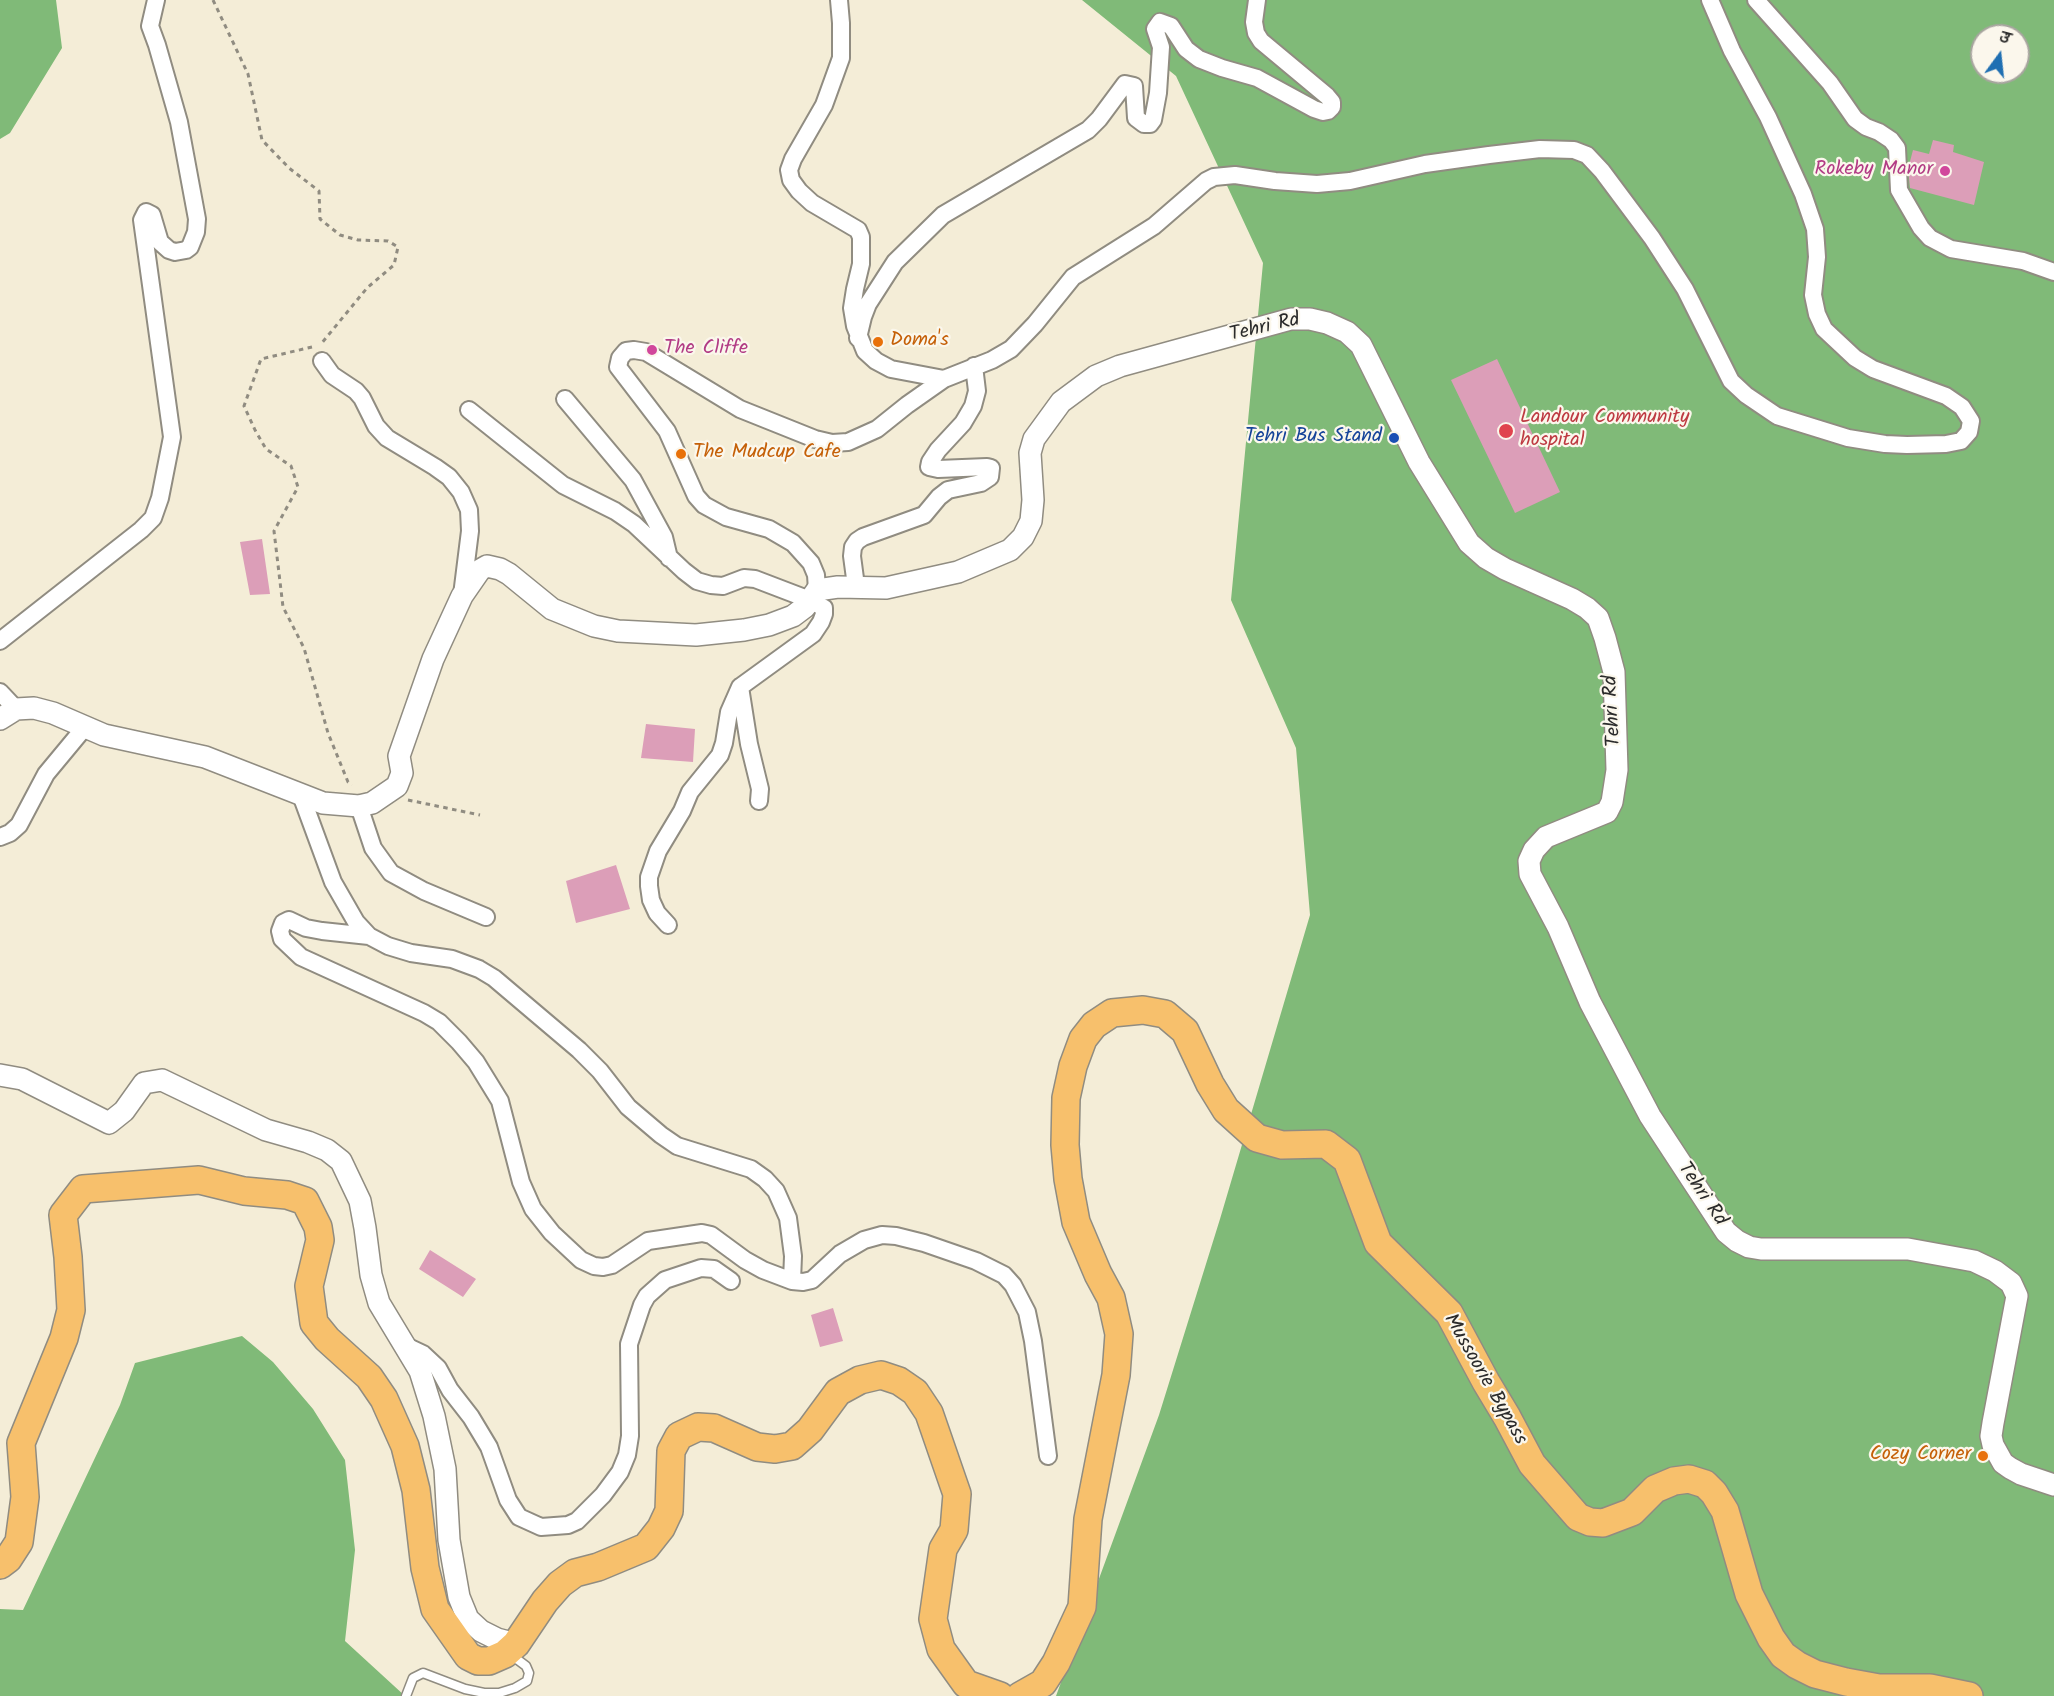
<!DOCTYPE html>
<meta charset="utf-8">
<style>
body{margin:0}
#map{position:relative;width:2054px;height:1696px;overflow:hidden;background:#f4edd7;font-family:Kalam,"Playpen Sans Deva",sans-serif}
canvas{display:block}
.north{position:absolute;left:1970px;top:24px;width:60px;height:60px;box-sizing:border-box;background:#fbf7ec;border:2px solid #a8a59f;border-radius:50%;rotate:15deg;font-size:16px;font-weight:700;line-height:24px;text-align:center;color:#2b2b2b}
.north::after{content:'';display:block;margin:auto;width:21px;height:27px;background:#1f6fb2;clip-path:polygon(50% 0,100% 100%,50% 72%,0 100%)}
</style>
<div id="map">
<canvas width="2054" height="1696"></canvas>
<div class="north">उ</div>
</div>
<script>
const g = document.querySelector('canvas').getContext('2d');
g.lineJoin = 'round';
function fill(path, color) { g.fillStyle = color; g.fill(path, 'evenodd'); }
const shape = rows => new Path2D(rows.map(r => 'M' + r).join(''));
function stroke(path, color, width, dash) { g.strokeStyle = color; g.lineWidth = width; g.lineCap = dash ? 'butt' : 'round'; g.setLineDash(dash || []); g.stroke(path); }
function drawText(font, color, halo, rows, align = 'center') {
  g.font = font + ' Kalam,sans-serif'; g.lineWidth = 4.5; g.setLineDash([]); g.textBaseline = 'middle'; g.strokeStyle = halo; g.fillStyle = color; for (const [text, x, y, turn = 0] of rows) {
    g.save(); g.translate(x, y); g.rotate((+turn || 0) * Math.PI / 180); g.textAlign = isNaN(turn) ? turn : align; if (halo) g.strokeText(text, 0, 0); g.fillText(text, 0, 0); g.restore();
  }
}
fill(shape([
 [0,0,56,0,62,48,10,133,0,139],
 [1082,0,2054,0,2054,1696,1056,1696,1159,1415,1220,1219,1310,915,1296,748,1231,600,1263,263,1176,76],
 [1982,36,2018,36,2018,72,1982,72],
 [242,1336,273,1362,313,1409,345,1460,355,1550,345,1641,405,1696,0,1696,0,1609,23,1610,120,1405,135,1363]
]), '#80ba78');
fill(shape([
 [1933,140,1954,145,1953,152,1984,162,1974,205,1910,188,1908,169,1913,150,1929,154],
 [1497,359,1560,492,1515,513,1451,380],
 [262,539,270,594,250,595,240,542],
 [646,724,695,729,693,762,641,758],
 [616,865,630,909,576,923,566,881],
 [430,1250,476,1279,463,1297,419,1269],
 [833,1308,843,1341,820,1347,811,1315]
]), '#dc9eb8');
const service = shape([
 [406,1696,413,1678,423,1673,465,1689,484,1693,499,1693,515,1688,527,1681,529,1673,526,1666,518,1660,508,1656]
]);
const minor = shape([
 [839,0,841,23,841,58,824,105,793,159,789,170,791,180,799,191,812,203,858,230,861,237,861,264,855,289,852,308,855,326,865,351,876,361,891,369,944,379],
 [1756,0,1830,83,1855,119,1866,127,1879,132,1891,140,1897,148,1899,190,1921,228,1930,238,1951,249,2023,261,2054,272],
 [858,338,863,317,868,304,895,262,943,215,1088,130,1099,119,1125,84,1134,86,1136,118,1144,124,1150,124,1153,120,1158,93,1161,47,1155,29,1160,22,1171,26,1186,49,1199,59,1222,68,1257,78,1314,109,1323,112,1328,111,1332,107,1332,102,1327,96,1261,41,1256,33,1254,22,1257,0],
 [322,361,332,375,356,391,362,398,376,426,387,438,435,467,449,477,461,492,469,510,470,531,462,595],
 [565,399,633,480,664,537,669,558],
 [469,410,563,485,615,511,634,524,684,571,697,581,711,585,723,586,744,578,755,579,810,600,824,608,824,614,821,622,813,634,740,687,729,712,724,743,720,755,690,792,682,811,658,851,649,877,649,886,651,900,657,913,668,925],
 [856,586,852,556,853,547,857,541,863,537,924,515,939,497,948,490,981,483,990,477,991,468,987,467,938,469,929,467,930,462,938,450,963,423,973,406,977,391,974,366],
 [817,590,816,575,811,563,793,543,769,529,726,517,704,505,696,496,667,431,618,367,620,358,626,351,634,350,646,352,740,409,815,439,832,443,848,442,877,429,907,405,944,379,992,360,1011,349,1035,324,1073,277,1154,226,1206,181,1214,177,1235,175,1275,181,1317,184,1350,181,1425,164,1489,155,1540,149,1574,150,1587,155,1602,171,1652,238,1685,289,1731,381,1746,395,1777,416,1848,438,1885,444,1907,445,1946,444,1961,441,1969,432,1971,421,1962,407,1946,396,1873,369,1855,358,1824,329,1817,314,1813,295,1817,257,1815,229,1803,194,1768,117,1732,51,1710,0],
 [0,641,141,530,153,518,160,498,172,437,142,220,146,212,152,215,160,242,169,250,175,252,186,250,190,247,196,232,197,219,179,122,157,45,150,26,156,0],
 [740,687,749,744,760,789,759,801],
 [0,692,16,709],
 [301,795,333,882,356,922,369,936,388,946,411,953,452,959,479,969,494,978,579,1050,600,1071,628,1107,661,1135,677,1146,751,1169,765,1179,776,1191,788,1218,793,1256,792,1281],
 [359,806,373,848,391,873,424,891,486,917],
 [0,837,10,833,19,825,46,774,85,727],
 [369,936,322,931,306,928,289,920,283,923,280,931,282,939,301,957,424,1013,439,1022,459,1042,476,1062,500,1101,521,1182,533,1209,552,1233,581,1260,594,1266,603,1267,612,1265,648,1241,702,1233,711,1235,745,1260,763,1270,792,1281,803,1282,812,1280,840,1254,864,1240,882,1235,896,1236,924,1243,976,1261,1004,1275,1013,1285,1027,1312,1033,1341,1048,1456],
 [406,1346,423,1354,438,1368,450,1390,471,1417,489,1447,508,1500,519,1517,541,1527,568,1525,577,1521,603,1495,620,1472,627,1455,630,1436,629,1344,642,1305,647,1296,665,1280,701,1268,714,1269,731,1281]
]);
const tertiary = shape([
 [0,719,16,709,34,708,53,713,104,735,205,757,323,803,359,806,372,803,397,786,402,773,399,756,433,659,462,596,480,570,487,566,500,569,509,574,552,609,594,626,618,631,696,635,744,630,769,625,793,616,805,607,817,590,838,587,886,588,958,572,1010,550,1023,537,1031,521,1033,500,1030,453,1034,439,1061,402,1096,376,1120,366,1291,319,1310,319,1327,323,1347,332,1361,345,1419,462,1469,543,1486,558,1505,569,1572,599,1587,608,1598,618,1605,638,1614,672,1617,770,1612,802,1607,812,1546,837,1534,850,1529,861,1530,874,1558,927,1590,1002,1650,1116,1726,1232,1737,1241,1749,1247,1761,1249,1908,1249,1974,1261,1995,1271,2011,1283,2017,1296,1993,1423,1991,1436,1993,1445,2003,1463,2010,1468,2021,1474,2054,1485],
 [0,1075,22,1079,109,1123,124,1111,144,1083,162,1080,266,1130,308,1142,327,1150,341,1161,360,1201,365,1228,371,1275,379,1303,420,1371,434,1416,445,1469,449,1540,459,1597,468,1619,481,1631,497,1639,516,1644]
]);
const trunk = shape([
 [0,1565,8,1559,19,1542,25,1497,21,1443,64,1338,71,1310,68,1257,63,1215,83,1189,199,1180,244,1191,287,1195,305,1201,318,1227,320,1240,309,1286,314,1323,327,1339,369,1377,384,1399,405,1446,416,1490,425,1568,435,1609,468,1656,478,1661,489,1661,505,1654,516,1644,545,1601,560,1584,575,1573,598,1567,646,1547,661,1528,669,1511,671,1451,679,1436,698,1427,714,1428,757,1447,775,1449,792,1446,810,1430,838,1392,860,1380,881,1375,899,1381,915,1392,929,1413,957,1494,954,1530,943,1549,933,1619,941,1649,966,1684,1000,1696],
 [1020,1696,1043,1683,1056,1663,1082,1607,1088,1519,1116,1375,1119,1334,1111,1298,1098,1274,1076,1222,1068,1179,1065,1145,1066,1098,1073,1066,1083,1039,1094,1025,1112,1013,1143,1010,1165,1014,1185,1031,1210,1084,1226,1110,1257,1138,1282,1145,1326,1144,1347,1160,1378,1243,1449,1313,1486,1382,1507,1417,1532,1464,1578,1517,1590,1522,1603,1523,1632,1512,1655,1489,1674,1481,1689,1479,1705,1484,1714,1493,1725,1511,1749,1594,1771,1638,1783,1655,1797,1665,1815,1674,1846,1682,1879,1688,1930,1688,1969,1696]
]);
stroke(service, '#908c81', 11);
stroke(minor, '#908c81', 20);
stroke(tertiary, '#908c81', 24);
stroke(trunk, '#908c81', 30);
stroke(shape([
 [213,0,248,74,262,140,289,168,319,191,320,219,340,235,358,240,388,241,398,247,394,265,367,288,321,344],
 [312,347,261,359,244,406,255,430,266,449,291,466,298,487,274,531,283,607,304,648,328,733,348,782,352,785],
 [408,800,480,815]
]), '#908c81', 3, [4.5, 4.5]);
stroke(service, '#fff', 8);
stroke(minor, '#fff', 16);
stroke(tertiary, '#fff', 21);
stroke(trunk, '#f7c06c', 27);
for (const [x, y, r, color] of [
 [1945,171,6,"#d1479c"],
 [878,342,6,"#e8710a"],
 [652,350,6,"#d1479c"],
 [1506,431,8,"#e0444e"],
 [1394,438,6,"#1a4fb4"],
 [681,454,6,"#e8710a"],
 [1983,1456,6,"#e8710a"]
]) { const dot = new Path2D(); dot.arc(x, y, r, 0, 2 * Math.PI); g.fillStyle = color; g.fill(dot); stroke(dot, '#fbf7ec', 2); }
drawText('20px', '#b23c85', '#fbf7ec', [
 ["Rokeby Manor",1933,171],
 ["The Cliffe",664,350,"left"]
], 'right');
drawText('20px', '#2b2b2b', '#fbf7ec', [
 ["Tehri Rd",1265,329,-13],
 ["Tehri Rd",1614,711,-93],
 ["Tehri Rd",1701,1195,56],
 ["Mussoorie Bypass",1484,1380,60]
]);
drawText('20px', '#c56008', '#fbf7ec', [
 ["Doma's",890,342],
 ["The Mudcup Cafe",693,454],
 ["Cozy Corner",1971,1456,"right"]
], 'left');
drawText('20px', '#be3a42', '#fbf7ec', [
 ["Landour Community",1520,419],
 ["hospital",1520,442]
], 'left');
drawText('20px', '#164399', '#fbf7ec', [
 ["Tehri Bus Stand",1382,438]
], 'right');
</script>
